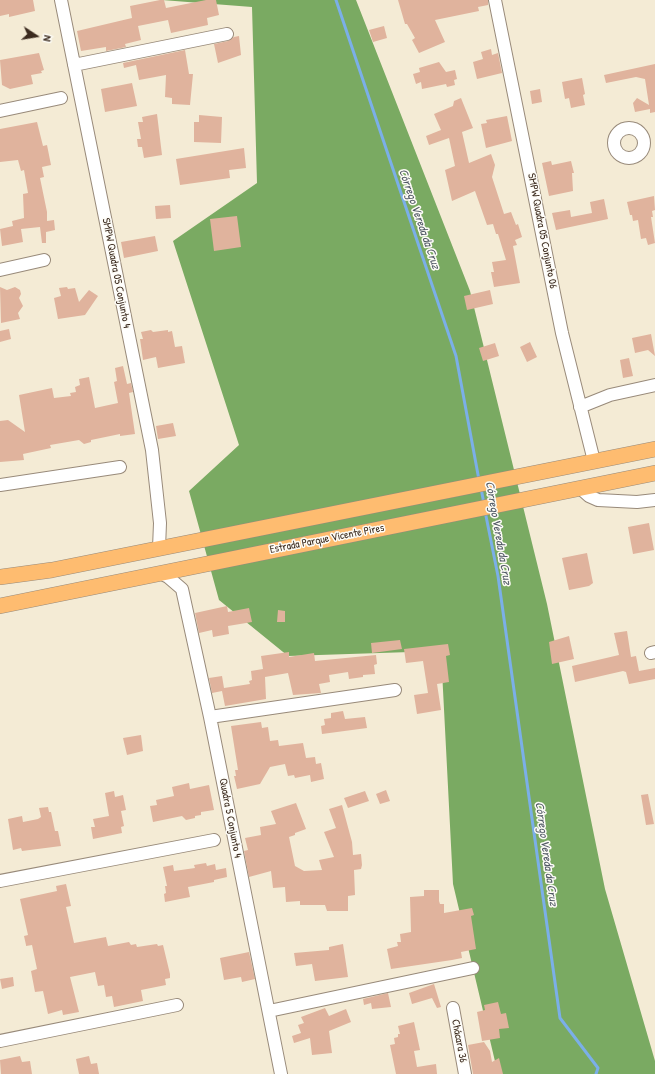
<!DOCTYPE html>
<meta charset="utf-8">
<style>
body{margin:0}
#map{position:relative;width:655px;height:1074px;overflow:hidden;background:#f4ebd5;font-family:"Patrick Hand",sans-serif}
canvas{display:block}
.north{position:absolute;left:16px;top:16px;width:40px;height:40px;-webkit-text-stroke:3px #fdfcf7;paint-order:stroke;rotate:102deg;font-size:11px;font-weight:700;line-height:16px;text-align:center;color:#3b2a1e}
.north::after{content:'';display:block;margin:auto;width:14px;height:18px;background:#3b2a1e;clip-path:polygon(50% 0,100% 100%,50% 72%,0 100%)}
</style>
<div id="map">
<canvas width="655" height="1074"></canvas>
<div class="north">N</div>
</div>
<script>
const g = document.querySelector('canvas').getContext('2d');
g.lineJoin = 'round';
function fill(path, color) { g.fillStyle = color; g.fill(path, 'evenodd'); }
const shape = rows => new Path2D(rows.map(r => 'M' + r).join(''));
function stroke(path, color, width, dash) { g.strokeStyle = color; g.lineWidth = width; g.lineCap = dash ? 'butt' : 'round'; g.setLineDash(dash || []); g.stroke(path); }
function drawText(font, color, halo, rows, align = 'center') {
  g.font = font + ' "Patrick Hand",sans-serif'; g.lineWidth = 3; g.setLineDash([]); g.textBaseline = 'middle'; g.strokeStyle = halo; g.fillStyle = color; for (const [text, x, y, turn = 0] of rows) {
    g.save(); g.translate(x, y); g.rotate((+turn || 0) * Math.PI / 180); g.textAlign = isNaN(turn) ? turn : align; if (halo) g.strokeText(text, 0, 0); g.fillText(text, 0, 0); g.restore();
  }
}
fill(shape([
 [162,0,356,0,470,291,547,604,605,889,655,1061,655,1074,498,1074,453,884,441,651,288,656,219,600,189,491,239,445,173,241,257,183,252,7]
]), '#7aaa62');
stroke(shape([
 [336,0,456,356,479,480],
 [481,488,484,504],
 [485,511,498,576,560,1018,598,1068,596,1074]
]), '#7bafe8', 3);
fill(shape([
 [0,0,33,0,35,11,9,17,9,14,0,16],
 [160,0,164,0,166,8,206,0,216,0,219,15,207,18,208,25,171,33,168,20,138,26,141,40,125,44,126,47,106,51,106,47,81,51,77,31,132,18,130,6],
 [398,0,488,0,488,5,478,7,479,11,435,20,445,42,419,53,412,40,415,38,407,24,405,24],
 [384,26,387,38,373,42,369,30],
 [239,36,241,55,218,63,214,44,228,41,234,37],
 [491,49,492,55,498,53,502,73,477,79,473,62,483,59,481,52],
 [185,50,189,74,193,74,190,105,172,104,172,98,165,97,166,75,139,80,136,65,124,68,123,63],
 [39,53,44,70,41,71,42,73,31,75,33,84,10,89,2,85,0,60],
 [439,62,446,72,455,70,457,79,454,80,455,85,447,87,446,84,422,89,421,82,416,84,413,74,420,72,419,68],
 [655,64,655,112,650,113,650,109,635,112,633,103,637,98,649,105,645,79,636,77,606,83,604,75],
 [582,78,585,94,583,95,585,105,571,108,569,98,565,99,562,82],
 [132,83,137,106,105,112,101,89],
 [540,89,542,102,532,104,530,91],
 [461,98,473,128,462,132,469,163,491,154,495,165,492,177,504,214,511,212,516,225,518,224,522,237,515,240,517,245,513,246,520,283,494,287,491,272,494,272,492,262,506,260,498,234,496,234,493,224,487,225,475,191,452,201,445,170,455,166,449,138,429,145,426,136,441,130,434,114,453,106,454,101],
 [157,114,162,155,144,158,142,147,138,147,137,139,141,139,138,122,143,122,142,117],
 [199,115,222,117,221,143,194,142,194,122,199,122],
 [507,116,512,141,486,148,481,124,487,123,486,120],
 [37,122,43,146,47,145,51,165,42,167,44,177,40,178,47,212,47,221,54,220,55,230,46,232,46,243,42,243,40,227,21,229,23,242,2,246,0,229,13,226,12,221,24,218,23,194,28,193,24,170,21,171,18,160,0,162,0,129],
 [244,148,246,168,229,170,230,178,180,185,176,159],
 [551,161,552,165,571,161,574,173,572,173,573,191,549,196,542,163],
 [654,196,655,210,652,211,653,217,651,217,655,243,648,245,646,238,641,239,638,220,633,221,632,215,630,215,627,202],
 [604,199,608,219,556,230,552,213,570,210,571,217,592,213,590,202],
 [170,205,171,218,156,219,155,206],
 [237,216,241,247,214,251,210,219],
 [155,236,158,251,124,258,121,242],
 [0,287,7,290,15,287,20,290,21,294,19,298,23,306,18,313,20,319,1,323],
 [67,287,68,289,75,288,79,302,89,290,98,296,85,315,58,319,54,298,61,296,59,288],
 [490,290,493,304,467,310,464,296],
 [9,329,11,339,0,342,0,331],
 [151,330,153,332,168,330,168,332,172,331,175,347,182,346,185,363,158,368,156,357,143,360,140,339,143,339,141,332],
 [651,334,655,356,648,350,635,353,632,338],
 [530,342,537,357,527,362,520,347],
 [495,343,499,356,483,361,479,348],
 [629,358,633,376,623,378,620,360],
 [123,366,127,384,131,383,133,392,129,393,135,434,120,436,120,434,91,440,91,442,84,444,79,440,50,445,51,448,23,454,24,460,0,462,0,421,8,420,25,432,19,395,52,388,54,398,71,396,70,393,76,392,75,387,80,385,79,379,89,377,95,408,118,403,114,382,117,381,115,368],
 [173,423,176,436,158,439,156,426],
 [649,523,654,550,633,554,628,527],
 [587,553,593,583,589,586,569,590,562,558],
 [227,606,228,612,249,608,252,622,228,626,229,634,213,637,212,630,199,633,195,613],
 [278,610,285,611,285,622,277,622],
 [627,631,631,657,636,656,639,671,655,668,655,679,629,684,626,672,623,671,575,682,572,666,619,655,614,633],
 [569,636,574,659,552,664,549,642],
 [400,640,402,649,372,653,371,643],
 [448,644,450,655,446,656,449,682,437,684,441,710,417,714,414,695,428,693,423,661,406,663,404,649],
 [289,652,289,657,314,653,315,661,376,655,377,664,374,665,375,674,363,675,363,677,349,679,348,672,329,675,330,682,319,684,321,693,293,695,288,673,265,677,266,699,225,706,222,691,212,693,209,678,222,676,224,688,250,684,249,681,252,680,251,671,263,669,261,656],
 [343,711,345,719,365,717,367,728,322,734,321,726,325,725,324,719,331,718,331,713],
 [261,722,262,728,268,727,270,741,278,740,279,746,303,743,306,758,315,757,316,764,321,763,324,779,311,782,310,775,295,778,294,775,288,776,285,764,270,767,260,784,237,789,234,776,236,776,235,770,238,770,231,726],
 [141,735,143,751,127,755,123,738],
 [189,783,190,789,209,785,214,810,201,812,201,815,195,816,195,818,186,820,182,816,153,822,150,806,157,805,156,800,174,796,172,787],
 [386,790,390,801,380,804,376,794],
 [114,791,115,797,123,795,126,810,121,811,124,826,121,827,122,833,93,839,91,827,95,827,93,819,109,816,105,793],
 [365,791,369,801,348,808,344,798],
 [648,794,654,824,646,825,641,795],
 [296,803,306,829,295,833,295,835,289,837,295,866,304,871,322,870,319,860,334,857,324,832,336,828,329,809,342,805,352,842,353,855,361,854,362,865,361,869,354,870,355,895,348,896,348,911,327,911,325,905,300,905,300,901,286,902,285,887,273,888,271,871,249,877,244,851,248,850,245,838,261,835,260,827,276,824,271,811],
 [48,807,49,812,51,812,55,831,58,831,61,846,22,851,21,848,13,850,8,819,22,816,23,822,38,819,41,817,39,808],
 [206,863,207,866,215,864,216,870,226,868,227,877,214,880,214,882,188,887,190,897,165,902,164,894,166,893,165,886,167,886,163,867,173,865,174,871,195,868,194,865],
 [66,884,71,906,66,907,74,943,106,937,108,946,129,942,131,945,136,944,137,947,157,944,158,946,163,945,170,974,170,978,165,979,166,985,141,990,143,1001,114,1007,112,996,106,997,104,985,98,986,95,972,70,977,79,1012,63,1015,62,1010,48,1014,43,991,35,992,31,971,37,969,32,945,26,946,26,945,24,936,28,935,20,899,57,891,56,886],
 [424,890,439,890,439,901,440,904,444,904,444,913,472,908,474,915,471,916,476,949,461,952,462,958,452,960,391,969,387,949,398,946,397,942,401,942,400,934,411,932,410,897,424,896],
 [343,944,348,977,315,981,312,964,296,966,294,953,329,950,329,947],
 [249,952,255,979,242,982,241,977,224,980,220,958],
 [13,977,14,986,2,989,0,979],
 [434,984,441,1007,437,1008,432,998,412,1004,409,993],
 [388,993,391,1007,372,1009,371,1003,364,1005,363,999],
 [498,1002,501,1014,506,1013,509,1028,499,1029,500,1038,482,1041,477,1012,485,1010,484,1005],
 [325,1008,329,1016,346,1009,351,1022,329,1031,332,1053,312,1055,310,1038,294,1043,292,1036,301,1033,298,1025,304,1023,301,1017],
 [414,1022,420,1050,414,1051,417,1067,436,1064,437,1074,396,1074,390,1045,395,1044,394,1038,398,1037,398,1034,400,1034,398,1026],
 [484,1042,490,1051,492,1062,499,1058,503,1074,473,1074,468,1045],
 [20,1056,22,1062,30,1061,32,1074,1,1074,0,1060],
 [89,1056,91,1064,97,1063,99,1074,79,1074,76,1059]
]), '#e0b39d');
const minor = shape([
 [61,0,152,450,160,523,159,548],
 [495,0,562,333,594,461],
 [74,65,227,34],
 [0,111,61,98],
 '614 143a15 15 0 1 1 30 0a15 15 0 1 1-30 0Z',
 [0,270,44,260],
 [580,407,610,395,655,385],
 [0,485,120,467],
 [580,488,589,496,598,500,637,502,655,500],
 [160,573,168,577,182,589,210,717,281,1074],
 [651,653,655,652],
 [210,717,395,690],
 [0,881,214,840],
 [453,1008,465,1074],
 [269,1011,473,968],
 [0,1041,177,1005]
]);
const major = shape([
 [0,577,52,570,655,449],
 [0,606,655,473]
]);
stroke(minor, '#988a7a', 14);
stroke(major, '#988a7a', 16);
stroke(minor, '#fff', 12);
stroke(major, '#febc70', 15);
drawText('11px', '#3b2a1e', '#fdfcf7', [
 ["SMPW Quadra 05 Conjunto 06",542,231,79],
 ["SMPW Quadra 05 Conjunto 4",116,273,79],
 ["Estrada Parque Vicente Pires",327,539,-11],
 ["Quadra 5 Conjunto 4",230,818,79],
 ["Chácara 36",459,1041,79]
]);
drawText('italic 12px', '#515965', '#fdfcf7', [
 ["Córrego Vereda da Cruz",419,219,71],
 ["Córrego Vereda da Cruz",498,533,80],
 ["Córrego Vereda da Cruz",546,854,82]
]);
</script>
